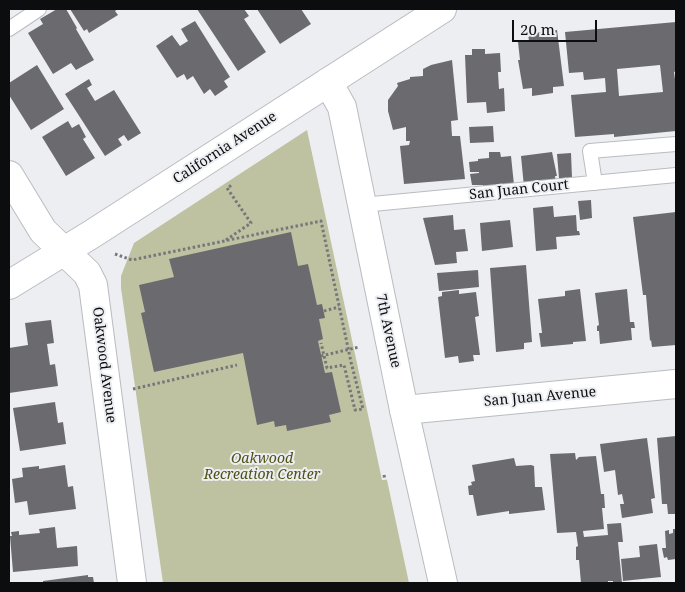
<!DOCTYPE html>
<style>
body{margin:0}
#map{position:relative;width:685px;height:592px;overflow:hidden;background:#eceef2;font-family:"Noto Serif",serif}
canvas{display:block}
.frame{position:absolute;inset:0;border:10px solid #0c0d0e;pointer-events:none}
.scale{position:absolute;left:512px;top:20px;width:85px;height:22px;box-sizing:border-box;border:2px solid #0c0d0e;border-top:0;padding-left:6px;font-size:15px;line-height:18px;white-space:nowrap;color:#0c0d0e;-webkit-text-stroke:4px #eceef2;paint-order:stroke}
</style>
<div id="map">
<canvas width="685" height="592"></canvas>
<div class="frame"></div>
<div class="scale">20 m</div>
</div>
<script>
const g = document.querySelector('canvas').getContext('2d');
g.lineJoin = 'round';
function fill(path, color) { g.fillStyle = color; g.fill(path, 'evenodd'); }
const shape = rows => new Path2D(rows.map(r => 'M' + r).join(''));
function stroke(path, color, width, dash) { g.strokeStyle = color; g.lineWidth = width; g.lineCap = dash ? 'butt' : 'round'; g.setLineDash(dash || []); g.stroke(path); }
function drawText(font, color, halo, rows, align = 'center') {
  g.font = font + ' "Noto Serif",serif'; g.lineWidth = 4; g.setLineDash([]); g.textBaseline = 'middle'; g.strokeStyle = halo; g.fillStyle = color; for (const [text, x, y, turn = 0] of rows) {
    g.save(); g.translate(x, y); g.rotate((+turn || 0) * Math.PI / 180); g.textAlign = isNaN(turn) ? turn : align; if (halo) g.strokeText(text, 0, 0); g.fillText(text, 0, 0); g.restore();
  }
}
fill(shape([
 [307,130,382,480,387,480,409,583,163,583,121,288,121,276,134,243]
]), '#bec2a1');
fill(shape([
 [57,9,66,9,77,28,76,29,94,60,76,70,71,63,53,74,28,33,43,24,40,19],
 [70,9,118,9,115,11,118,15,89,33,87,29,84,31],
 [197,9,244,9,249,16,244,19,266,52,238,71],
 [257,9,301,9,311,24,280,44],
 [195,21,230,77,224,81,228,87,215,96,210,89,204,94,193,76,187,80,184,74,177,78,156,46,172,35,180,46,188,41,181,29],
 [676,22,676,71,674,72,676,86,676,131,614,137,614,134,575,137,571,95,606,92,605,78,584,80,583,72,569,73,565,32],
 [660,65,663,92,619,96,617,69],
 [557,30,564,86,553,87,553,93,532,96,532,88,523,89,518,60,520,60,518,42,529,41,528,34],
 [472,49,485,49,485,54,500,53,501,72,498,72,499,89,504,88,505,111,487,113,486,102,467,103,465,55,472,55],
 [452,60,458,120,451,121,452,136,460,136,465,179,404,184,400,146,409,145,410,141,406,141,406,127,393,130,388,111,388,100,398,86,397,83,410,79,410,77,423,76,423,69,431,65],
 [37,65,64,109,31,130,9,95,9,83],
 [89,79,92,85,87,88,95,101,114,90,141,133,128,141,124,135,118,139,122,145,105,156,65,94],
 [68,121,72,128,79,124,86,137,83,139,95,158,66,176,42,137],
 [493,126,494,142,470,143,469,127],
 [489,152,500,152,501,157,511,156,514,185,484,188,483,185,472,185,470,174,479,173,479,172,470,172,469,162,478,161,478,159,489,158],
 [552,152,557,176,555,176,556,183,524,187,521,156],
 [571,153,572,178,559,178,557,154],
 [591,200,592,218,580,220,578,201],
 [553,206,554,217,576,215,577,231,579,231,580,235,556,237,557,249,536,251,533,208],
 [676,212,676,345,652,347,651,340,650,341,646,295,643,295,633,217],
 [453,215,454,230,465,229,468,251,456,252,457,263,435,265,423,218],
 [510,220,513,247,482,251,480,223],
 [291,232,298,266,308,264,317,305,322,304,325,318,319,319,323,339,318,341,325,373,332,372,341,412,329,415,331,422,287,431,286,425,275,427,274,421,257,425,243,353,154,372,141,313,145,312,139,285,174,277,169,259],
 [526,265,532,342,524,343,524,349,496,352,490,268],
 [478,270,479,287,439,291,437,273],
 [580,289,586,341,573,342,573,344,541,347,539,333,542,333,538,299,565,296,565,291],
 [627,289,630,322,634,322,635,328,631,328,632,340,600,344,599,331,597,331,597,326,599,325,595,293],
 [459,290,459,294,476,292,479,316,475,317,480,355,473,355,474,361,459,363,458,356,445,358,438,297,442,296,442,292],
 [51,320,54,343,47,344,50,365,55,364,58,386,9,393,9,348,28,345,25,323],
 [55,402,58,423,63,422,66,444,20,451,13,408],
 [676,436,676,514,668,514,667,504,662,504,657,438],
 [647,438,655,498,651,499,653,513,622,518,620,504,624,504,622,494,618,495,615,470,604,472,600,444],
 [575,453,576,460,579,457,596,456,601,494,604,494,605,508,602,508,604,529,583,531,584,537,608,535,607,524,621,523,623,542,618,542,622,583,613,583,613,581,608,581,608,583,581,583,579,560,576,560,576,547,578,546,576,532,557,533,550,454],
 [514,458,516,466,531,465,534,466,535,487,542,487,545,510,509,514,509,511,477,516,473,495,469,495,468,486,472,485,471,482,475,481,472,465],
 [65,465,68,487,73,486,76,509,29,515,27,501,15,503,12,479,23,477,22,468,39,466,39,469],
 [55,527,57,548,77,546,78,566,13,572,10,536,12,536,11,532,19,531,19,535,40,533,39,529],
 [673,529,676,529,676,559,668,560,667,557,664,558,662,548,666,548,665,531,669,530,669,534,673,533],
 [657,544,661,577,623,581,621,559,640,557,639,546],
 [88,575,88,577,93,577,94,583,43,583,43,581]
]), '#6b6b6f');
const service = shape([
 [9,29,39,9],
 [595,183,590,151,676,144],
 [362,205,676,175]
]);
const minor = shape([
 [9,175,43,231,87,273,93,285,132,583],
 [404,410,676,384]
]);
const tertiary = shape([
 [328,82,342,107,404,410,443,583],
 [9,285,92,234,442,9]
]);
stroke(service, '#babcc0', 16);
stroke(minor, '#babcc0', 30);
stroke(tertiary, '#babcc0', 30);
stroke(shape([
 [226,240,251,223,227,188,232,185],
 [115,254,132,260,321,221,351,362,363,409,355,410,344,365,327,368,321,343],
 [324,311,339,307],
 [321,356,359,347],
 [133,389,237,365],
 [384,475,385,480]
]), '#757779', 3, [2.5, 2.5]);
stroke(service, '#fff', 14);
stroke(minor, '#fff', 28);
stroke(tertiary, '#fff', 28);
drawText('14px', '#0c0d0e', '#eceef2', [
 ["California Avenue",225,148,-33],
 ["San Juan Court",519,190,-6],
 ["7th Avenue",388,331,78],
 ["Oakwood Avenue",104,365,83],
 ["San Juan Avenue",540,397,-5]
]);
drawText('italic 14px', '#4e5114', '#eceef2', [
 ["Oakwood",262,459],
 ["Recreation Center",262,475]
]);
</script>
